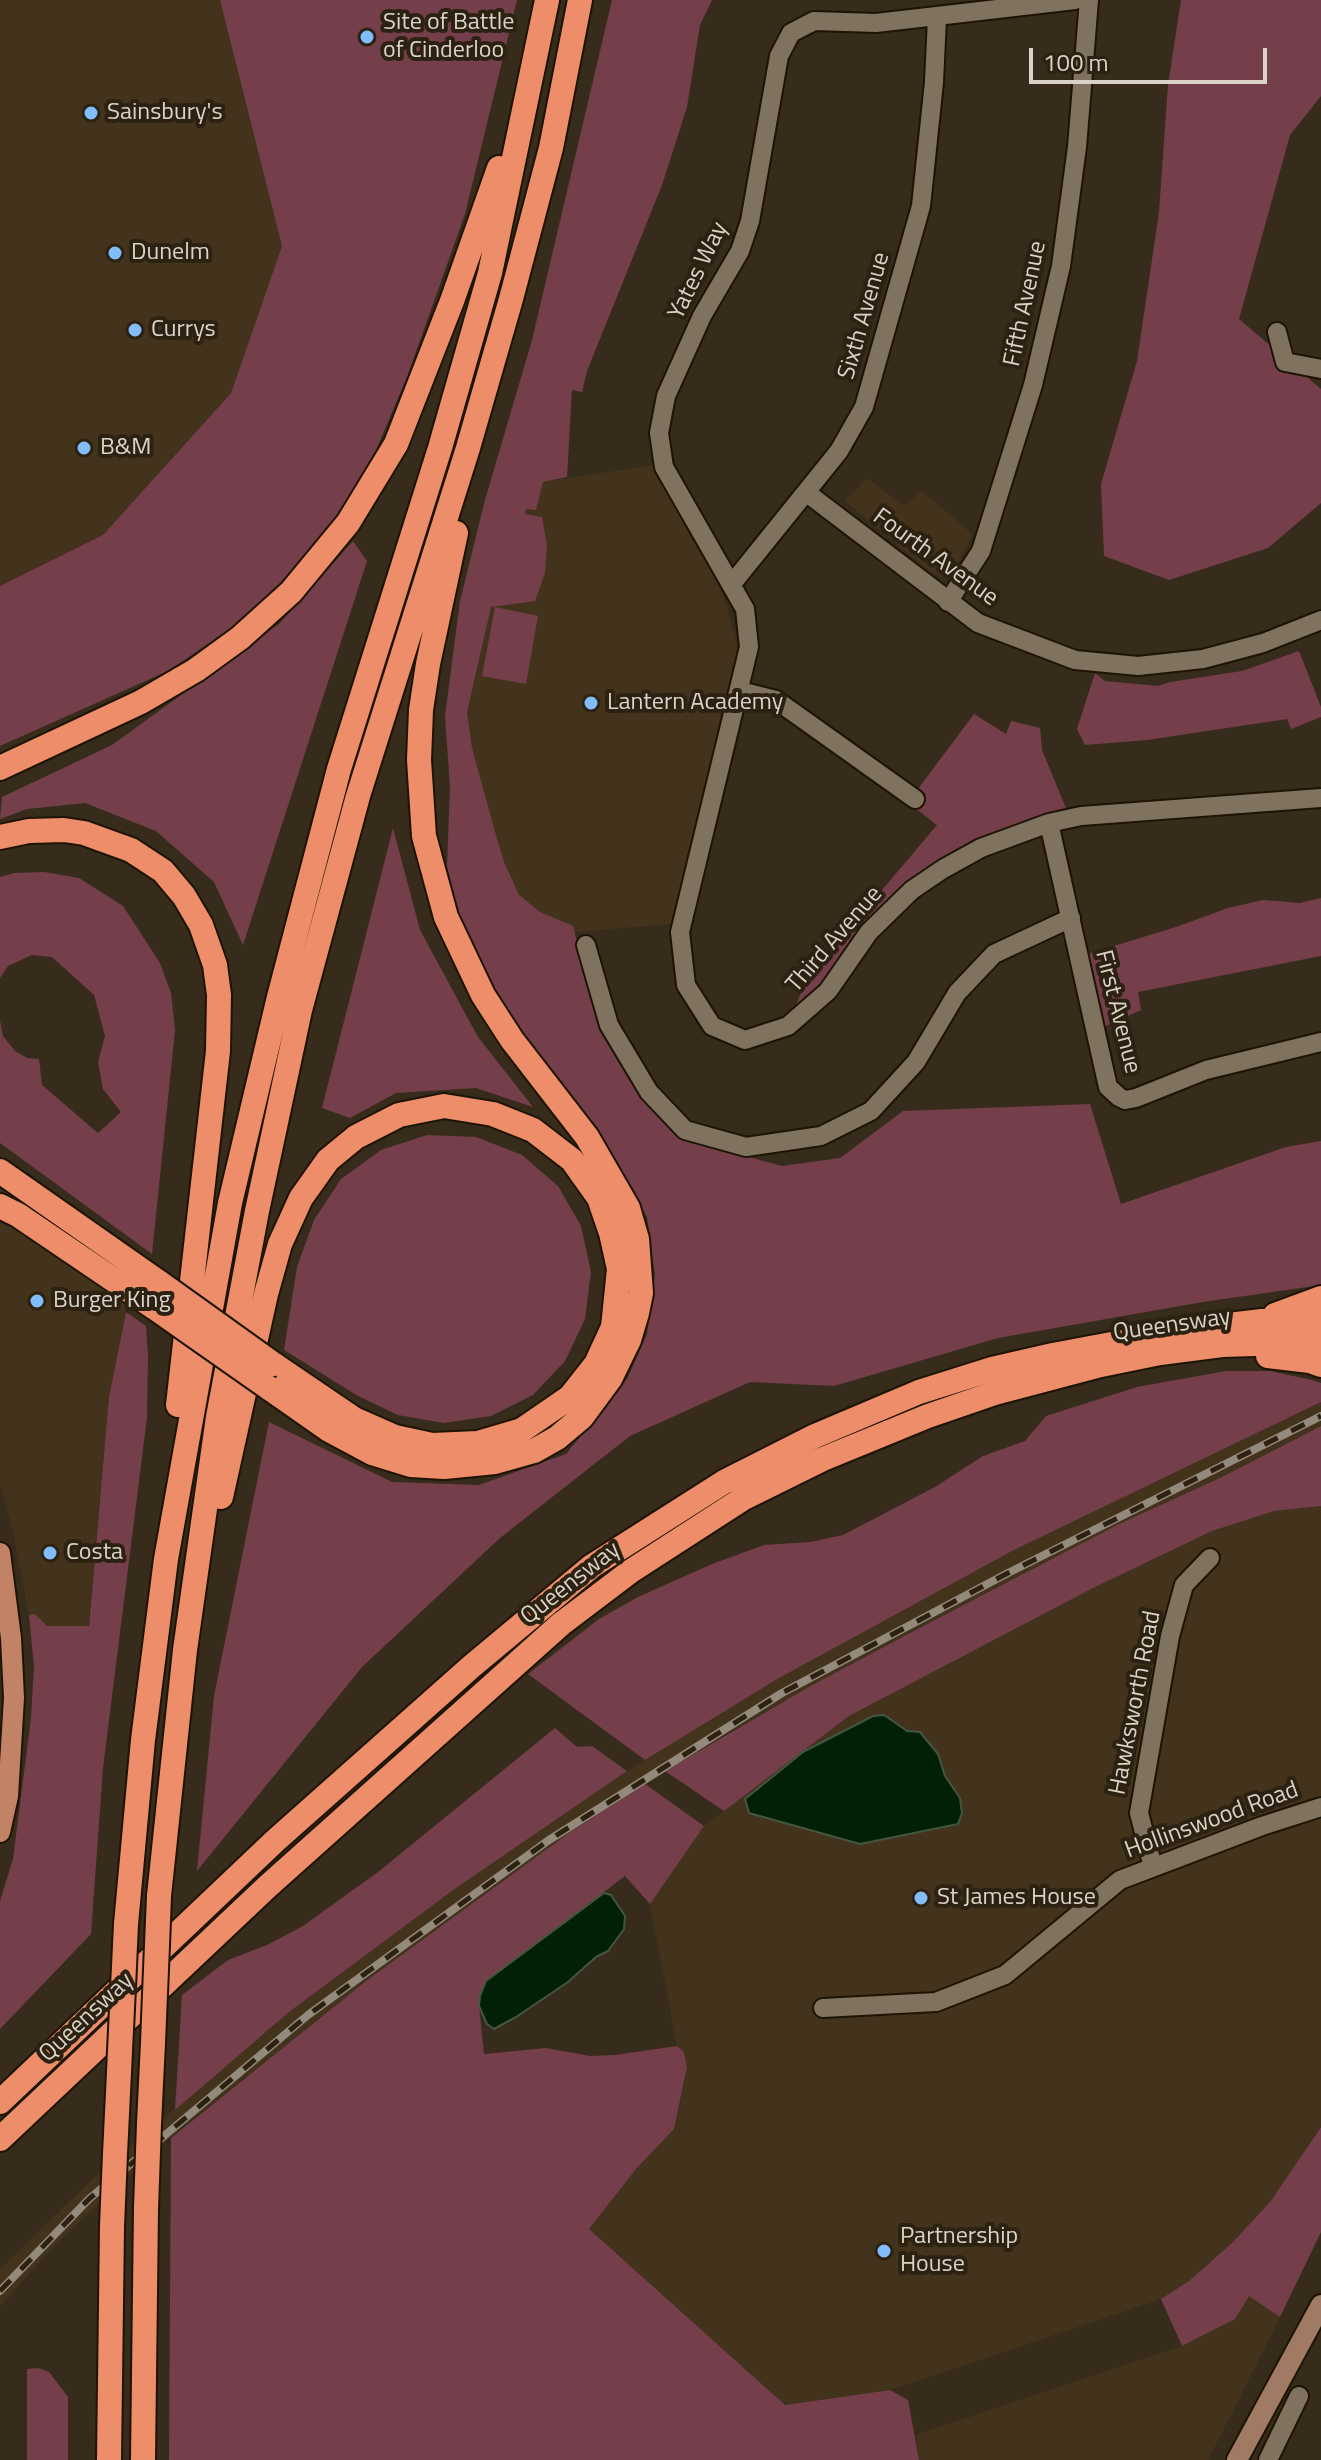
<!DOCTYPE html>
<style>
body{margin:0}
#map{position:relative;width:1321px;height:2460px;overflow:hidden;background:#372c1b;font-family:"Titillium Web",sans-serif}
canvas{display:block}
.scale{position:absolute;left:1029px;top:48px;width:238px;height:36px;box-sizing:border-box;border:4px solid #dad3c8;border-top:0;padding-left:10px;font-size:24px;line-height:28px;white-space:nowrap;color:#dad3c8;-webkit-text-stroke:6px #2d2211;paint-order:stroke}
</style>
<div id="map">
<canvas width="1321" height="2460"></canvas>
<div class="scale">100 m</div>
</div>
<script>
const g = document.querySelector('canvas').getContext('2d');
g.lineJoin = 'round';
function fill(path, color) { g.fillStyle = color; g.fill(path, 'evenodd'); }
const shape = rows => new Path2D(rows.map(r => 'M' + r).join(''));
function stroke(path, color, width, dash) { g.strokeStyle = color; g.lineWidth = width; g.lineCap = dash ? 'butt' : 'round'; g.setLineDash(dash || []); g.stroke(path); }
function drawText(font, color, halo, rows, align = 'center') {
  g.font = font + ' "Titillium Web",sans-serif'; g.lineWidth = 8; g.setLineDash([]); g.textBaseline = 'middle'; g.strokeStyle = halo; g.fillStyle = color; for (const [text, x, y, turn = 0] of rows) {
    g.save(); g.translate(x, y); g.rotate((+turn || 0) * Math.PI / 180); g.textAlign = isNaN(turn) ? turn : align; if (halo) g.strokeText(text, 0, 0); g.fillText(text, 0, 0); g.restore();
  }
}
fill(shape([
 [0,0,220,0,282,246,231,392,103,535,0,586],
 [653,465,723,595,738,648,671,924,523,936,453,716,495,575,519,536,526,509,536,509,543,482],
 [867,478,904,506,922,491,972,534,956,567,942,576,932,573,845,501],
 [0,1223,16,1229,128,1299,109,1397,88,1627,47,1626,35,1614,29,1615,13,1532,0,1484],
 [1321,1402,1321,1426,1222,1477,1117,1525,910,1633,726,1734,569,1833,366,1981,171,2137,60,2240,0,2306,0,2269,100,2172,289,2012,456,1888,567,1811,627,1771,779,1678,1014,1550],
 [1321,1506,1321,2126,1270,2202,1232,2243,1189,2281,1161,2299,890,2390,785,2405,589,2229,636,2169,674,2129,684,2085,687,2066,684,2052,677,2046,650,1904,704,1826,849,1716,1093,1588,1212,1531,1274,1511],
 [884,1715,938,1754,945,1776,960,1798],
 [1249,2295,1280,2317,1208,2460,919,2460,916,2435,1182,2346,1235,2319]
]), '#43331c');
fill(shape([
 [220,0,517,0,465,214,407,377,372,459,341,515,289,578,232,627,170,670,0,746,0,586,103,535,231,393,282,246],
 [612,0,712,0,700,25,687,107,662,185,587,371,582,392,572,390,567,477,543,482,536,510,526,509,525,514,542,517,547,545,545,573,535,601,491,607,467,712,472,748,495,832,504,862,519,895,540,912,573,926,599,1027,640,1093,678,1138,782,1166,840,1158,903,1111,1090,1104,1121,1204,1286,1147,1321,1141,1321,1285,1203,1302,998,1338,834,1386,750,1382,630,1436,500,1538,362,1667,197,1871,214,1696,269,1422,392,1482,479,1485,566,1454,627,1379,647,1334,655,1275,647,1217,618,1167,515,1026,461,926,447,866,450,787,445,716,460,601,485,500,532,340],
 [1181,0,1321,0,1321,96,1290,135,1239,319,1321,389,1321,503,1268,548,1169,580,1104,556,1101,484,1137,361,1159,212,1168,85],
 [353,541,367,561,243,945,214,882,156,831,85,803,27,809,0,819,2,797,112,745,279,624],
 [495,607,538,616,526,684,482,676],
 [1299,651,1321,707,1321,717,1291,729,1287,719,1147,740,1085,745,1077,729,1095,673,1105,681,1158,686,1170,682,1242,671],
 [974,714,1006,734,1011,721,1040,728,1042,750,1068,813,920,878,822,990,790,1020,806,980,937,825,914,807,924,794,918,789],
 [393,828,420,930,478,1037,533,1107,476,1088,396,1093,350,1118,322,1108],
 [44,872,79,878,123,906,160,963,171,993,175,1030,152,1254,0,1143,0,1020,3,1036,15,1051,27,1058,39,1059,42,1085,98,1133,121,1112,103,1089,98,1062,105,1036,94,995,52,957,32,955,8,966,0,978,0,877,14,873],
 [1321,898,1321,956,1138,992,1141,1010,1104,1027,1088,954,1176,927,1228,908,1263,900,1300,903],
 [427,1135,476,1137,522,1155,558,1186,581,1226,591,1272,585,1319,565,1361,533,1395,491,1416,444,1423,398,1415,358,1396,284,1350,297,1267,314,1220,341,1179,381,1150],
 [126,1312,146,1326,148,1355,147,1417,103,1768,91,1934,0,2029,0,1901,13,1859,31,1718,34,1667,29,1615,35,1614,47,1626,89,1626,109,1397],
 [1226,1371,1270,1371,1312,1380,1321,1383,1321,1402,1014,1550,779,1678,645,1760,528,1674,599,1619,638,1597,712,1564,764,1545,810,1542,843,1535,935,1487,983,1456,1025,1441,1046,1416,1137,1387],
 [1321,1426,1321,1506,1274,1511,1212,1531,1093,1588,849,1716,724,1811,665,1771,809,1687,910,1633,1117,1525,1222,1477],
 [555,1728,577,1747,592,1746,627,1771,456,1888,289,2012,175,2110,182,1995,228,1960,267,1945,303,1926,378,1872],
 [645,1784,704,1826,650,1904,625,1876,486,1981,479,2006,484,2054,546,2048,590,2056,615,2055,677,2046,684,2052,687,2067,674,2129,636,2169,589,2229,785,2405,890,2390,908,2400,919,2460,169,2460,171,2138,366,1981,569,1833],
 [1321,2127,1321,2232,1280,2317,1249,2296,1235,2319,1182,2346,1161,2299,1189,2281,1232,2243,1270,2202],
 [38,2368,49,2372,68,2397,68,2460,27,2460,27,2369]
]), '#743f4b');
const water = shape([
 [884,1715,907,1731,920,1732,938,1754,945,1776,960,1798,962,1813,958,1824,860,1844,749,1813,745,1799,803,1752,873,1716,884,1715],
 [604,1893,611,1895,625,1916,624,1929,608,1951,596,1957,568,1982,516,2017,494,2029,487,2024,479,2006,480,1996,486,1981,604,1893]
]);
fill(water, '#022006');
stroke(water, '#435640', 2);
const street = shape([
 [1075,0,876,23,814,21,791,33,779,56,750,221,740,251,702,316,666,396,659,433,664,467,745,609,749,647,680,932,686,985,712,1026,745,1040,788,1026,828,991,869,932,912,890,943,869,981,848,1049,823,1081,816,1321,798],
 [1277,332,1285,362,1321,369],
 [807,493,978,623,1075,660,1138,666,1203,659,1263,643,1321,620],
 [731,585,839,451,864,407,921,206,934,82,937,18],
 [948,602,981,551,1033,385,1061,266,1077,147,1089,0],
 [740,691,776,700,915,799],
 [1049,823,1108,1087,1119,1097,1125,1100,1136,1098,1206,1070,1321,1042],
 [586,945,609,1025,649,1092,685,1130,746,1147,821,1136,871,1111,916,1062,957,993,994,954,1071,918],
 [1153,1867,1139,1813,1170,1636,1184,1585,1210,1558],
 [823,2008,936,2002,1005,1975,1120,1880,1262,1826,1321,1807],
 [1268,2460,1299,2396]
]);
const secondary = shape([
 [1237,2460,1321,2305]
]);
const primary = shape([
 [0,1553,11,1638,14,1698,8,1796,0,1832]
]);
const highway = shape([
 [0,768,141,702,196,670,240,638,291,592,348,523,396,444,452,301,499,168],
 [0,837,29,831,64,830,84,833,131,850,163,871,184,896,201,925,215,965,219,995,218,1051,178,1405],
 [0,1171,160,1283],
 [0,1206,18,1215,155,1308],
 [1275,1315,1321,1298],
 [1268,1356,1310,1361,1321,1365],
 [269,1388,329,1430,372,1453,411,1465,444,1467,495,1462,534,1451,557,1438,582,1417,610,1379,629,1340,637,1313,641,1293,637,1239,628,1208,587,1137,512,1040,483,995,446,917,424,836,419,760,421,710,428,664,456,533],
 [221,1497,266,1294,280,1244,301,1198,328,1160,356,1137,399,1115,444,1106,493,1114,533,1130,572,1160,599,1198,611,1233,619,1269,613,1327,596,1364,570,1397,522,1430,478,1443,432,1445,395,1437,354,1419,273,1364],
 [159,1896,185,1650,218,1417,257,1211,300,1010,358,796,468,448,511,299,551,148,580,0],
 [126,1924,143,1740,166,1559,230,1203,279,997,339,769,440,448,490,273,547,0],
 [0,2102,276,1840,472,1666,592,1566,724,1482,815,1436,919,1392,992,1369,1053,1355,1186,1330,1262,1321,1321,1319],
 [149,2124,153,2043],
 [0,2139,268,1886,561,1624,631,1571,744,1498,823,1459,928,1416,995,1393,1101,1365,1160,1353,1222,1345,1321,1342],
 [115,2154,119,2072],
 [109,2460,112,2226],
 [143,2460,146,2208]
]);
stroke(street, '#1e1404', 22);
stroke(secondary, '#1e1404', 24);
stroke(primary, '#1e1404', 24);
stroke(highway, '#1e1404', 28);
stroke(street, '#7f725f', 18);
stroke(secondary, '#a07a62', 20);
stroke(primary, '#c18266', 20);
stroke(highway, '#ed8d6a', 24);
const rail = shape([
 [0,2291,89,2199,308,2015,549,1840,782,1693,1008,1573,1321,1416]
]);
stroke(rail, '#938a7c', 8);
stroke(rail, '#2d2211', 5, [15]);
const highwayBridge = shape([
 [160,1283,273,1364],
 [155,1308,269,1388],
 [153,2043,159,1896],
 [119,2072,126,1924],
 [146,2208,149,2124],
 [112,2226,115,2154]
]);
stroke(highwayBridge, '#1e1404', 28, []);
stroke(highwayBridge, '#ed8d6a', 24);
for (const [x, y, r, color] of [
 [367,37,8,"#81bdfa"],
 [91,113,8,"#81bdfa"],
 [115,253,8,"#81bdfa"],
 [135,330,8,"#81bdfa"],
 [84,448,8,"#81bdfa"],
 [591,703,8,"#81bdfa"],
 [37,1301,8,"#81bdfa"],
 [50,1553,8,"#81bdfa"],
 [921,1898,8,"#81bdfa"],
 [884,2251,8,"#81bdfa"]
]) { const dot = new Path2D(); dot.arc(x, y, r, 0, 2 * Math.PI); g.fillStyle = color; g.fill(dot); stroke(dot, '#2d2211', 3); }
drawText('24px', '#dad3c8', '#2d2211', [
 ["Site of Battle",383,23],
 ["of Cinderloo",383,51],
 ["Sainsbury's",107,113],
 ["Dunelm",131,253],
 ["Currys",151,330],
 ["B&M",100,448],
 ["Lantern Academy",607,703],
 ["Burger King",53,1301],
 ["Costa",66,1553],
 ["St James House",937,1898],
 ["Partnership",900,2237],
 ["House",900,2265]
], 'left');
drawText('24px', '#dad3c8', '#2d2211', [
 ["Yates Way",699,271,-64],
 ["Fifth Avenue",1026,304,-78],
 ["Sixth Avenue",865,316,-74],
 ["Fourth Avenue",935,558,36],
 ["Third Avenue",835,940,-49],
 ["First Avenue",1117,1012,76],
 ["Queensway",1172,1326,-8],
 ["Queensway",571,1584,-38],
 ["Hawksworth Road",1136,1703,-79],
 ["Hollinswood Road",1212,1821,-20],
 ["Queensway",87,2018,-43]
]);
</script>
